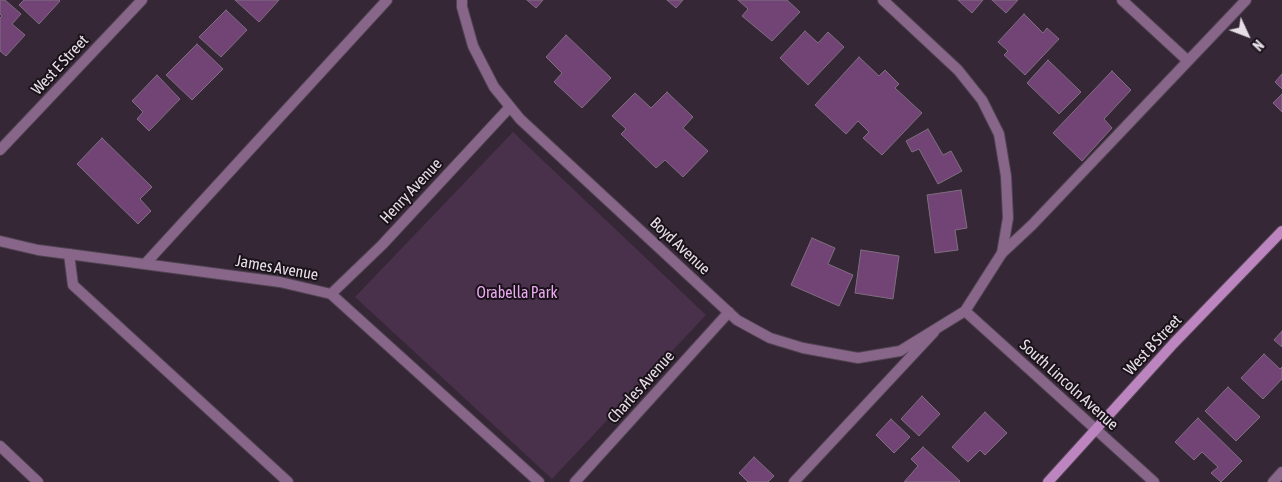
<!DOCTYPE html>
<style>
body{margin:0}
#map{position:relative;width:1282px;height:482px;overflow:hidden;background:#352736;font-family:"Asap Condensed",sans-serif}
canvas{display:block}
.north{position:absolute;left:1222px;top:10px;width:50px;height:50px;-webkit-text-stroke:4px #191219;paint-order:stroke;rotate:133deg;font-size:14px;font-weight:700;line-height:20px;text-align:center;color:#e7dee8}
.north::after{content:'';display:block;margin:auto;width:18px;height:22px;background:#e7dee8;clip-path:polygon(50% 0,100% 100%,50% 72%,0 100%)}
</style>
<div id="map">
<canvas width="1282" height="482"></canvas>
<div class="north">N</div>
</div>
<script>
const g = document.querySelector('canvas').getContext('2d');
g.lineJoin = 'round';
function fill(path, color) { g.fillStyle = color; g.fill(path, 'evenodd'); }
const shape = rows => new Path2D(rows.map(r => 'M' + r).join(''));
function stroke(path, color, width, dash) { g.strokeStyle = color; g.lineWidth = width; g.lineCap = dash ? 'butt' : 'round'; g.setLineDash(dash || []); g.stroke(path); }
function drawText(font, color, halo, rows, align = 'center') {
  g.font = font + ' "Asap Condensed",sans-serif'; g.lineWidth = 4; g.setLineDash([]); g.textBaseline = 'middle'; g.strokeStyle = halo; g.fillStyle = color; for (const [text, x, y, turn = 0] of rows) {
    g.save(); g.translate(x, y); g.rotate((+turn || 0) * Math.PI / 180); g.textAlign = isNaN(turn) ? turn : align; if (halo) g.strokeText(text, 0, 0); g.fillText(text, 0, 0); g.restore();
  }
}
fill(shape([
 [513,132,706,315,552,479,355,297]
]), '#49304b');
const building = shape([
 [0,0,5,0,21,14,12,24,25,35,6,56,0,51,0,18,2,16,0,14,0,0],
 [24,0,59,0,60,1,39,24,19,5,24,0],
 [235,0,279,0,259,22,235,0],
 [527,0,543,0,536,8,527,0],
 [667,0,683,0,676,8,667,0],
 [738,0,787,0,800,12,772,41,742,16,748,9,738,0],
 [958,0,983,0,972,13,958,0],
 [992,0,1018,0,1006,13,992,0],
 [226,10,247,30,221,57,199,37,226,10],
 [1024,14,1043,33,1047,28,1059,39,1025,75,1004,55,1008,51,998,42,1024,14],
 [805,31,818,43,828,32,844,47,808,85,780,58,805,31],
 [566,35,611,78,582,108,554,82,562,73,546,57,566,35],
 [197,44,223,69,192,100,166,75,197,44],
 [859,57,879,76,885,70,899,84,895,88,922,113,882,155,863,138,869,132,858,121,846,134,815,105,859,57],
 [1048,60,1081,92,1059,114,1027,83,1048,60],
 [1112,71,1131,90,1104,119,1112,128,1082,161,1053,133,1112,71],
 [1282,74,1282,89,1275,82,1282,74],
 [157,75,180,99,149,131,137,119,143,112,132,101,157,75],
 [667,92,693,117,683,128,708,151,683,177,665,160,656,168,621,134,626,129,612,116,635,93,651,108,667,92],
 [1282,94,1282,112,1273,103,1282,94],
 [928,129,943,155,951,151,962,171,938,184,919,149,912,152,906,141,928,129],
 [102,138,152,187,140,199,151,211,138,224,77,164,102,138],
 [961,190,967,228,955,230,958,250,935,253,927,195,961,190],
 [812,238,835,248,828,264,853,275,839,306,791,285,812,238],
 [861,250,899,256,893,299,855,293,861,250],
 [1282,331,1282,347,1274,340,1282,331],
 [1264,354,1280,369,1282,367,1282,379,1263,399,1241,378,1264,354],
 [1228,387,1260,417,1236,441,1205,411,1228,387],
 [922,396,940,414,919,436,901,419,922,396],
 [985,412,1007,433,985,455,980,450,968,462,952,447,985,412],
 [1198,418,1242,461,1221,482,1211,473,1218,467,1202,452,1194,460,1175,442,1198,418],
 [891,419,910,437,894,453,876,435,891,419],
 [923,447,960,481,959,482,904,482,918,466,911,459,923,447],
 [754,457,774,476,768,482,748,482,739,473,754,457]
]);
fill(building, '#714475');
stroke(building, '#7f6e80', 1);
const lane = shape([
 [1122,0,1188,61],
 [1002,253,1032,225,1246,0],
 [69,254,73,285,288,482],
 [145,264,387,0],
 [794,482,934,332],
 [1273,482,1282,472]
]);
const street = shape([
 [462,0,462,7,473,46,494,87,520,119,737,320,770,338,803,348,858,358,900,351,965,311,1002,253,1008,218,1006,176,999,134,982,100,958,70,883,0],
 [0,150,142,0],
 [0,241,38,250,280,282,331,294,539,482],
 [331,294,382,245,510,107],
 [965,311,1154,482],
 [0,446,38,482],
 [575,482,729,312]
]);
const secondary = shape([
 [1048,482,1174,343,1282,231]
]);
stroke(lane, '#514452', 12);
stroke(street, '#514452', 12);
stroke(secondary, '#514452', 12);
stroke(lane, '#88668a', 10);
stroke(street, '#88668a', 10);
stroke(secondary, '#bc85c0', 10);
drawText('16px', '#e7dee8', '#191219', [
 ["West E Street",60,65,-47],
 ["Henry Avenue",411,191,-47],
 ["Boyd Avenue",680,246,43],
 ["James Avenue",277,268,10],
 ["West B Street",1153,345,-47],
 ["South Lincoln Avenue",1069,385,42],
 ["Charles Avenue",641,387,-48]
]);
drawText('16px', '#eca9f1', '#191219', [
 ["Orabella Park",517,293]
]);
</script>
